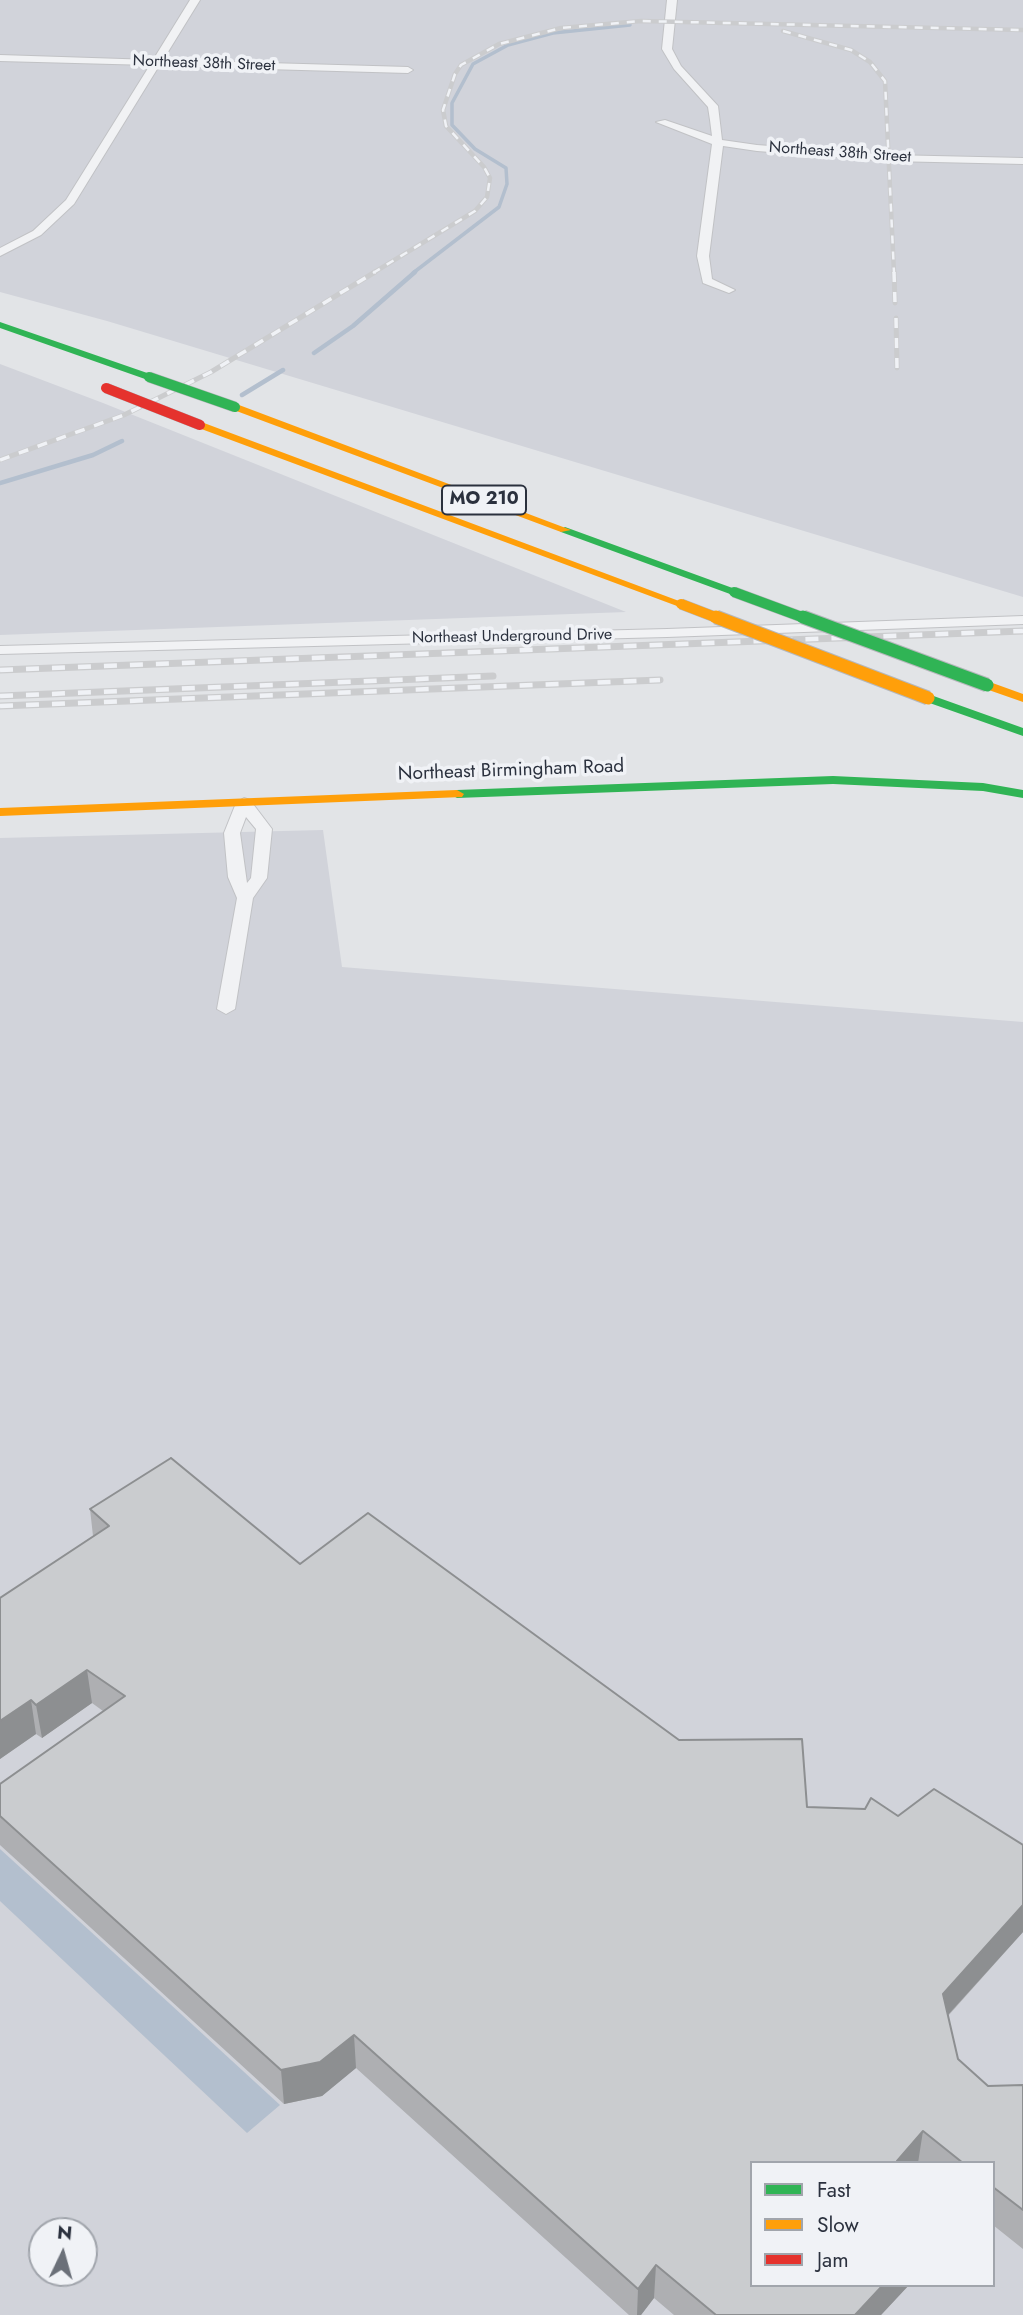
<!DOCTYPE html>
<style>
body{margin:0}
#map{position:relative;width:1023px;height:2315px;overflow:hidden;background:#e2e4e7;font-family:Jost,sans-serif}
canvas{display:block}
.legend{position:absolute;left:750px;top:2161px;width:245px;height:126px;box-sizing:border-box;background:#f0f2f6;border:2px solid #a1a5ac;margin:0;padding:9px 12px;list-style:none;font-size:21px;color:#2b313e}
.legend li{display:flex;align-items:center;gap:14px;height:35px}
.legend b{width:35px;border:2px solid #a1a5ac}
.north{position:absolute;left:28px;top:2217px;width:70px;height:70px;box-sizing:border-box;background:#f0f2f6;border:2px solid #a1a5ac;border-radius:50%;rotate:5deg;font-size:19px;font-weight:700;line-height:28px;text-align:center;color:#2b313e}
.north::after{content:'';display:block;margin:auto;width:24px;height:32px;background:#6b7079;clip-path:polygon(50% 0,100% 100%,50% 72%,0 100%)}
</style>
<div id="map">
<canvas width="1023" height="2315"></canvas>
<ul class="legend">
<li><b style="height:9px;background:#30b455"></b>Fast</li>
<li><b style="height:9px;background:#ff9f0a"></b>Slow</li>
<li><b style="height:9px;background:#e5322d"></b>Jam</li>
</ul>
<div class="north">N</div>
</div>
<script>
const g = document.querySelector('canvas').getContext('2d');
g.lineJoin = 'round';
function fill(path, color) { g.fillStyle = color; g.fill(path, 'evenodd'); }
const shape = rows => new Path2D(rows.map(r => 'M' + r).join(''));
function stroke(path, color, width, dash) { g.strokeStyle = color; g.lineWidth = width; g.lineCap = dash ? 'butt' : 'round'; g.setLineDash(dash || []); g.stroke(path); }
function drawText(font, color, halo, rows, align = 'center') {
  g.font = font + ' Jost,sans-serif'; g.lineWidth = 7; g.setLineDash([]); g.textBaseline = 'middle'; g.strokeStyle = halo; g.fillStyle = color; for (const [text, x, y, turn = 0] of rows) {
    g.save(); g.translate(x, y); g.rotate((+turn || 0) * Math.PI / 180); g.textAlign = isNaN(turn) ? turn : align; if (halo) g.strokeText(text, 0, 0); g.fillText(text, 0, 0); g.restore();
  }
}
fill(shape([
 [0,0,1023,0,1023,597,107,321,0,292],
 [0,364,103,403,626,612,0,635],
 [323,830,342,967,1023,1022,1023,2315,0,2315,0,838],
 [752,2163,993,2163,993,2285,752,2285],
 [42,2231,84,2231,84,2273,42,2273]
]), '#d1d3da');
fill(shape([
 [0,1849,169,2003,280,2105,247,2133,0,1901]
]), '#b3bfce');
stroke(shape([
 [413,273,499,207,507,184,506,168,475,149,452,125,452,103,473,64,508,45,553,33,630,25]
]), '#b3bfce', 3.5);
stroke(shape([
 [314,353,353,326,415,272],
 [242,395,283,370],
 [0,483,93,455,122,441]
]), '#b3bfce', 4.5);
const street = shape([
 [190,0,200,0,163,60,408,67,413,70,408,73,159,66,74,204,41,235,0,256,0,248,33,231,66,200,150,65,0,61,0,55,153,60,190,0],
 [667,0,677,0,672,49,681,66,718,106,722,140,757,145,890,155,1023,158,1023,164,890,161,757,151,723,146,709,256,712,279,735,290,729,293,703,283,697,256,712,144,656,122,665,120,712,136,710,120,708,107,674,69,662,49,667,0],
 [1023,616,1023,624,667,637,0,654,0,646,667,629,1023,616],
 [244,798,250,800,272,829,267,878,253,898,235,1009,226,1014,217,1009,237,898,228,877,224,833,236,803,244,798],
 [246,817,256,829,251,878,247,883,240,833,246,817]
]);
stroke(street, '#c1c2c5', 2);
fill(street, '#f1f2f4');
fill(shape([
 [0,322,153,375,154,377,145,379,0,328,0,322],
 [565,527,738,590,740,592,738,594,730,594,561,532,559,530,565,527],
 [928,694,1023,728,1023,736,924,701,924,695,928,694],
 [833,776,983,783,1023,790,1023,798,983,791,833,784,457,798,450,794,457,790,833,776]
]), '#30b455');
fill(shape([
 [231,405,239,405,571,530,561,532,231,409,231,405],
 [196,423,204,423,687,604,685,606,677,606,196,427,196,423],
 [987,681,1023,694,1023,702,983,688,983,682,987,681],
 [457,790,464,794,462,797,0,816,0,808,457,790]
]), '#ff9f0a');
const railFar2 = shape([
 [783,31,851,50,870,62,885,81,894,273],
 [373,273,475,211,487,197,490,178,484,167,446,126,443,110,455,74,461,65,499,44,561,28,641,21,1023,30]
]);
const railFar1 = shape([
 [894,272,895,303],
 [896,318,897,368],
 [0,460,124,415,211,372,375,272]
]);
const rail = shape([
 [0,670,1023,631],
 [0,696,493,676],
 [0,706,660,680]
]);
stroke(railFar2, '#cbccce', 4.5);
stroke(railFar1, '#cbccce', 5);
stroke(rail, '#cbccce', 7);
stroke(railFar2, '#f0f2f6', 2.5, [8]);
stroke(railFar1, '#f0f2f6', 3.5, [10]);
stroke(rail, '#f0f2f6', 4.5, [13]);
const fastBridgeFar1 = shape([
 [149,377,235,407],
 [734,592,807,619]
]);
const fastBridge = shape([
 [803,617,987,685]
]);
const slowBridgeFar1 = shape([
 [681,604,720,619]
]);
const slowBridge = shape([
 [716,617,928,698]
]);
const jamBridge = shape([
 [106,388,200,425]
]);
stroke(fastBridgeFar1, '#b5b7bb', 11, []);
stroke(fastBridge, '#b5b7bb', 15, []);
stroke(slowBridgeFar1, '#b5b7bb', 11, []);
stroke(slowBridge, '#b5b7bb', 15, []);
stroke(jamBridge, '#b5b7bb', 11, []);
stroke(fastBridgeFar1, '#30b455', 10);
stroke(fastBridge, '#30b455', 13);
stroke(slowBridgeFar1, '#ff9f0a', 10);
stroke(slowBridge, '#ff9f0a', 13);
stroke(jamBridge, '#e5322d', 10);
fill(shape([
 [90,1509,300,1564,679,1740,807,1807,1023,1932,948,2016,958,2059,988,2086,1023,2085,1023,2249,993,2225,993,2163,752,2163,752,2285,909,2285,881,2315,674,2315,654,2298,641,2315,629,2315,356,2068,322,2096,284,2104,0,1845,0,1784,103,1711,92,1703,42,1738,36,1734,0,1759,0,1598,93,1536]
]), '#aeafb2');
fill(shape([
 [87,1670,92,1703,42,1738,36,1705],
 [31,1700,36,1734,0,1759,0,1721],
 [1023,1905,1023,1932,937,2027,943,1994],
 [354,2035,356,2068,322,2096,284,2104,281,2070],
 [923,2131,918,2163,897,2163,897,2161],
 [656,2265,654,2298,641,2315,637,2315,638,2289],
 [883,2285,909,2285,881,2315,855,2315]
]), '#8d8f91');
const building = shape([
 [171,1458,300,1564,368,1513,679,1740,802,1739,807,1807,865,1809,871,1798,898,1816,934,1789,1023,1845,1023,1905,943,1994,958,2059,988,2086,1023,2085,1023,2210,993,2187,993,2163,963,2163,923,2131,897,2161,900,2163,752,2163,752,2285,883,2285,855,2315,716,2315,656,2265,638,2289,354,2035,320,2062,281,2070,0,1816,0,1784,125,1696,87,1670,36,1705,31,1700,0,1721,0,1598,109,1526,90,1509,171,1458]
]);
fill(building, '#cacccf');
stroke(building, '#8d8f91', 2);
drawText('16px', '#2b313e', '#f0f2f6', [
 ["Northeast 38th Street",204,64,2],
 ["Northeast 38th Street",840,153,4],
 ["Northeast Underground Drive",512,637,-1]
]);
for (const [x, y, w] of [
 [484,500,84]
]) { const box = new Path2D(); box.roundRect(x - w / 2, y - 14.5, w, 29, 5); g.fillStyle = '#f0f2f6'; g.fill(box); stroke(box, '#2b313e', 2); }
drawText('bold 18px', '#2b313e', null, [
 ["MO 210",484,500]
]);
drawText('19px', '#2b313e', '#f0f2f6', [
 ["Northeast Birmingham Road",511,771,-2]
]);
</script>
